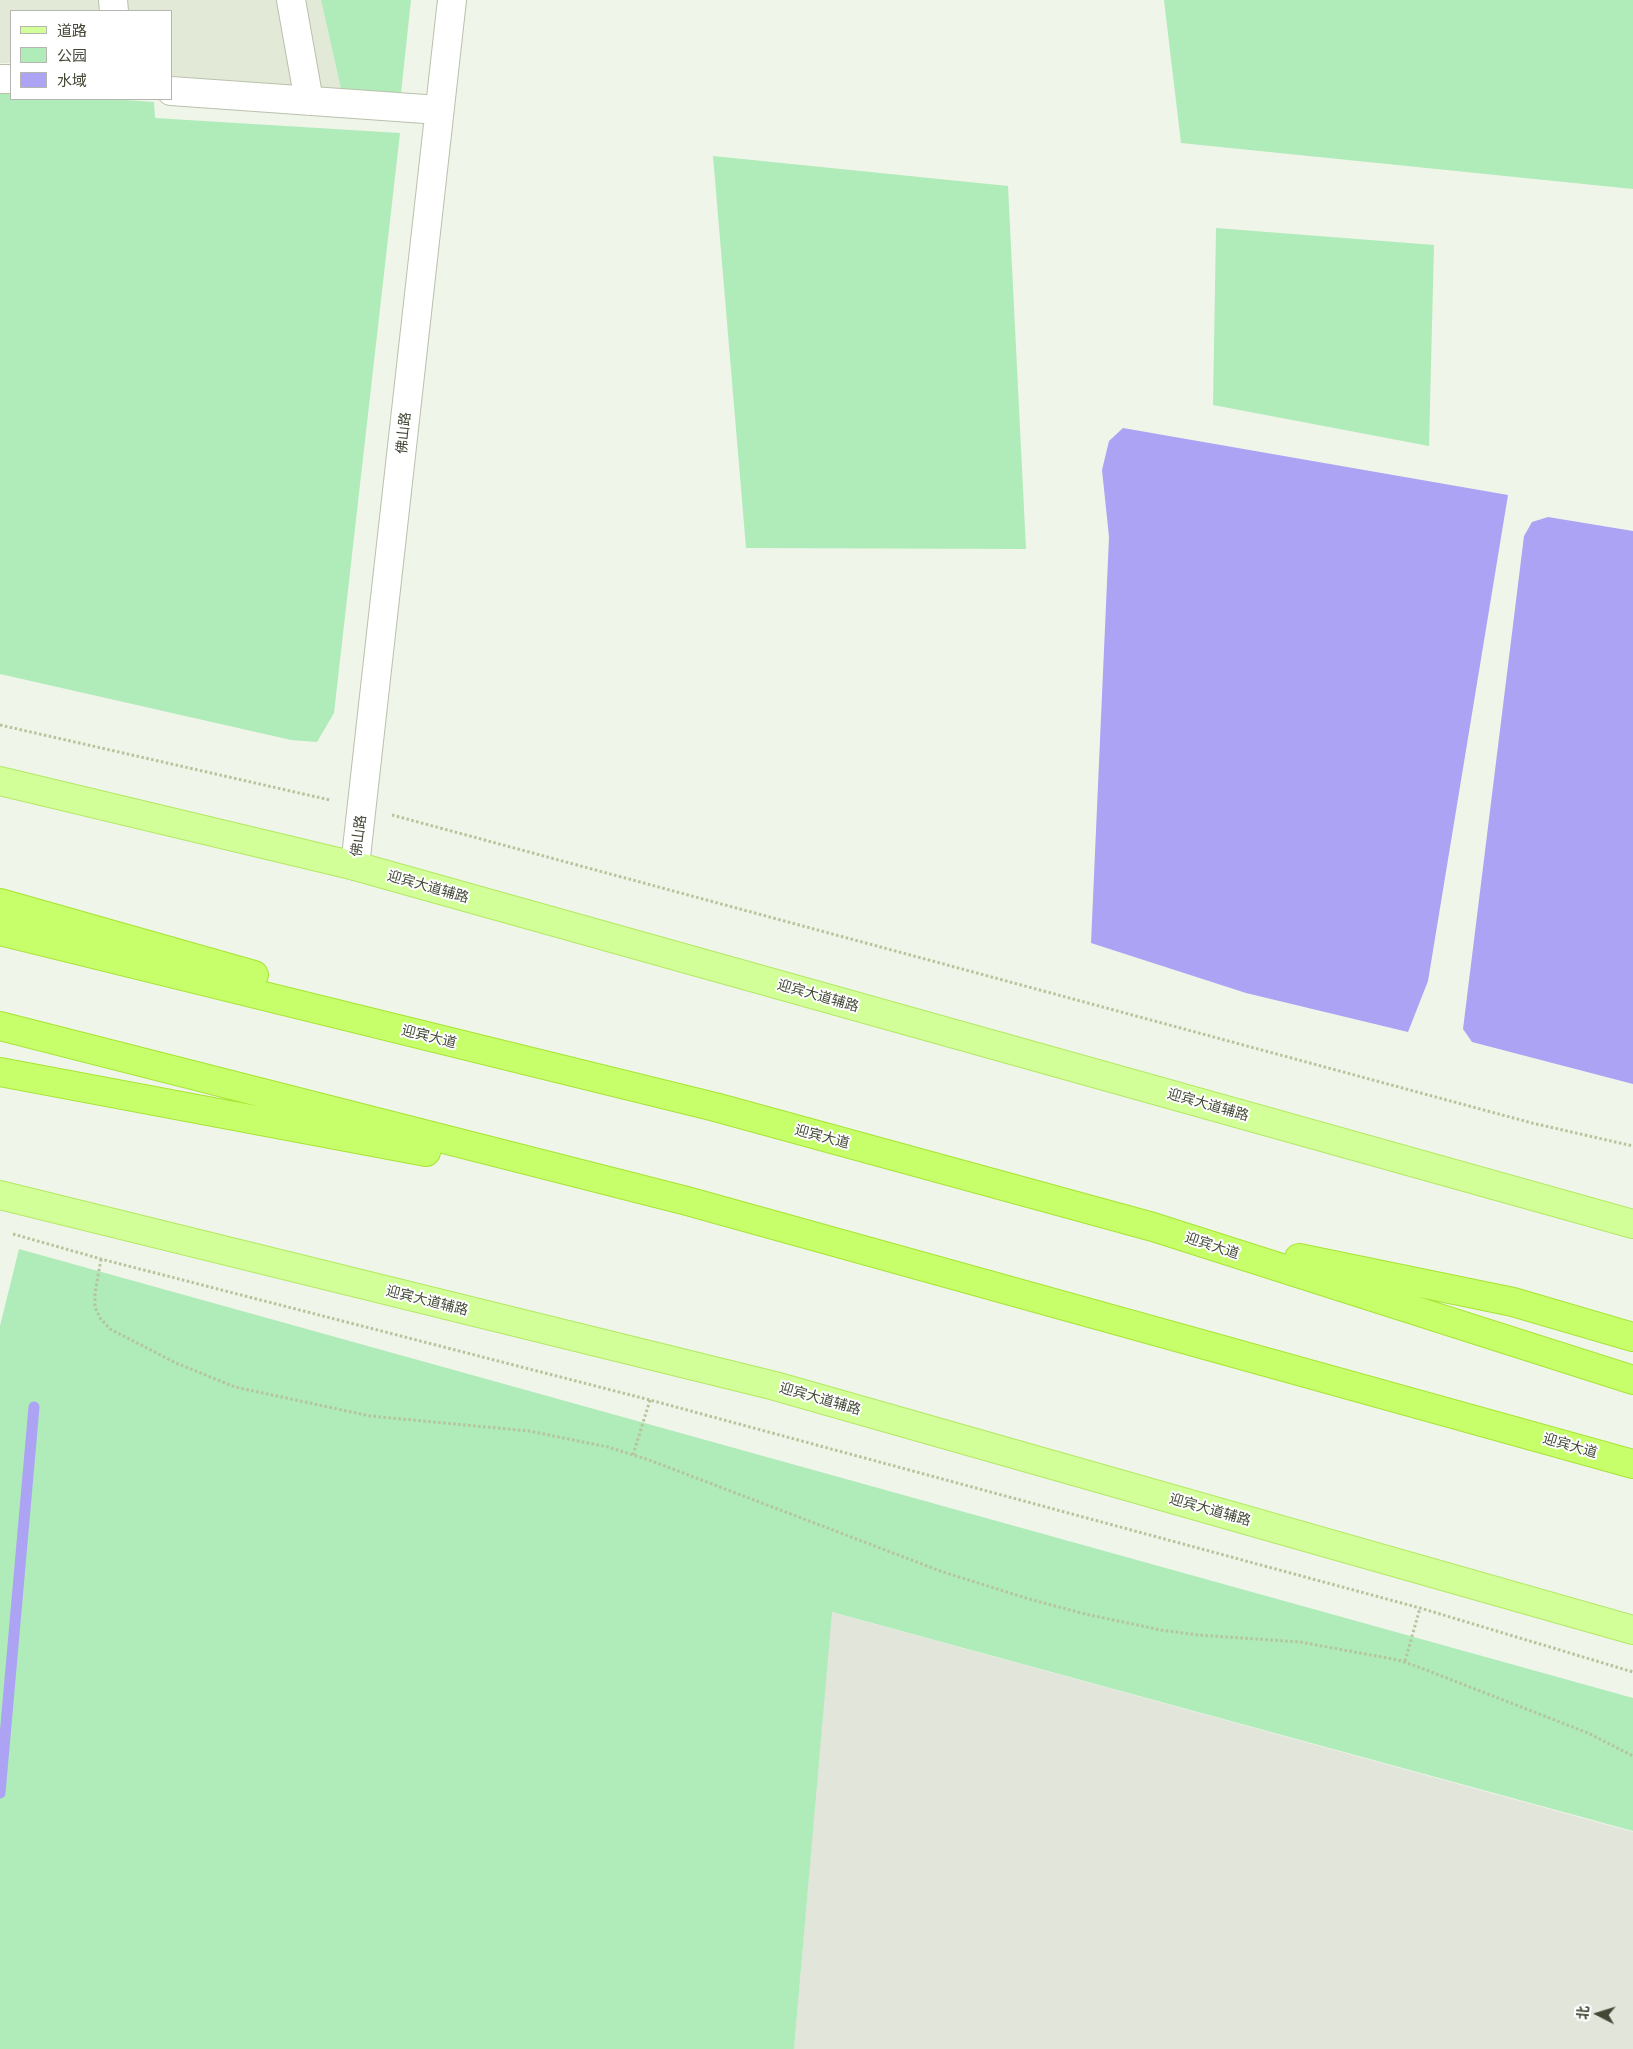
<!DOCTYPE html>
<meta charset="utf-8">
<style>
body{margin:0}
#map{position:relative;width:1633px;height:2049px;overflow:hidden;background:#f0f5e9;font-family:Montserrat,"Noto Sans SC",sans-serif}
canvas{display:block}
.legend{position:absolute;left:10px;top:10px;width:162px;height:90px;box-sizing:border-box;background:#fff;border:1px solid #b4b6af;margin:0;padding:6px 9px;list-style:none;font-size:15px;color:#434937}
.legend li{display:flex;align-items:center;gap:10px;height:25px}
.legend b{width:25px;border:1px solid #b4b6af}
.north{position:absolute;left:1573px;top:1989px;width:50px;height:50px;-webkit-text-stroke:4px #fff;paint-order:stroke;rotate:275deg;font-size:14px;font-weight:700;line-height:20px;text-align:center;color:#434937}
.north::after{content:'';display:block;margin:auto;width:18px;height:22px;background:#434937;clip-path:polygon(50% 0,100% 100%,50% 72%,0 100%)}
</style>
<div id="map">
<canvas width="1633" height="2049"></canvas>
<ul class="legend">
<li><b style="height:6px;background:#d3ff98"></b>道路</li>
<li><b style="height:14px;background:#b0ebba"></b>公园</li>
<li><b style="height:14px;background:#ada3f4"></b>水域</li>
</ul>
<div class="north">北</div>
</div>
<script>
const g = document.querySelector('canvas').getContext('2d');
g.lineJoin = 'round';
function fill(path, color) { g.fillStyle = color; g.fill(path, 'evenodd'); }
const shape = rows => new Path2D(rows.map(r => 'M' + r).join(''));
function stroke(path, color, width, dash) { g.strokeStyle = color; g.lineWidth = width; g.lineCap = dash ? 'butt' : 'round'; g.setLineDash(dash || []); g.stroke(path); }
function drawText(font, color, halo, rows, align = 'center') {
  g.font = font + ' Montserrat,"Noto Sans SC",sans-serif'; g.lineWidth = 4; g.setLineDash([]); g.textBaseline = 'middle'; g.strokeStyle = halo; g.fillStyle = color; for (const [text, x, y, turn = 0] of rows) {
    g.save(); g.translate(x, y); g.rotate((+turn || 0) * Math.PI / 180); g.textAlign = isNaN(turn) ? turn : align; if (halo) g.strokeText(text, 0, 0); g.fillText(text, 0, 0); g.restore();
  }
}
fill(shape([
 [0,0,321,0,341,89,171,76,171,11,11,11,11,63,0,63]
]), '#e2e9d7');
fill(shape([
 [831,1612,1633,1832,1633,2049,794,2049]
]), '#e2e5da');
fill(shape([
 [321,0,411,0,401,93,341,89],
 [1164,0,1633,0,1633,189,1181,143],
 [0,90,11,91,11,99,111,99,154,102,155,118,400,133,334,713,317,742,291,740,0,674],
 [713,156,1008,186,1026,549,746,548],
 [1216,228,1434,245,1429,446,1213,405],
 [19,1249,1633,1698,1633,1831,832,1612,794,2049,0,2049,0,1326]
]), '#b0ebba');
fill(shape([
 [1123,428,1508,495,1428,981,1408,1032,1246,993,1091,943,1109,537,1102,470,1109,441],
 [1548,517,1633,531,1633,1084,1472,1042,1463,1029,1524,536,1532,522]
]), '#ada3f4');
stroke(shape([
 [0,1793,34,1407]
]), '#ada3f4', 11);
const minor = shape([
 [113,0,114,11],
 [291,0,309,101],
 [0,79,11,79],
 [171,91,439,110],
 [355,866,452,0]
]);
const major = shape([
 [0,781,355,866,1633,1224],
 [0,1195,775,1386,1633,1630]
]);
const highway = shape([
 [0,903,254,975],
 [0,931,715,1107,1153,1227,1633,1380],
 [0,1026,687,1201,1633,1464],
 [0,1072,426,1152],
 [1299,1258,1513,1302,1633,1337]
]);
stroke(minor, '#b9c1ab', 30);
stroke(major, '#b2e963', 30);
stroke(highway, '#a7e434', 30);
stroke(shape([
 [0,725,330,800],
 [392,815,1532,1123,1633,1146],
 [13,1234,101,1259,650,1400,1420,1608,1633,1672],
 [101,1259,95,1293,95,1307,100,1318,110,1329,176,1363,235,1387,370,1416,529,1431,608,1447,649,1460,943,1572,1029,1599,1085,1614,1161,1630,1198,1635,1300,1642,1398,1660,1421,1668,1588,1733,1633,1756],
 [633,1455,650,1400],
 [1405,1661,1420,1608]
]), '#b5c49b', 3, [2.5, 2.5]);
stroke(minor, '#fff', 28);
stroke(major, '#d3ff98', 28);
stroke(highway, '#c6ff6a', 28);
drawText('14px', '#434937', '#fff', [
 ["佛山路",404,433,-84],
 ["佛山路",359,836,-83],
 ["迎宾大道辅路",428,887,16],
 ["迎宾大道辅路",818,996,16],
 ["迎宾大道",429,1037,14],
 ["迎宾大道辅路",1208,1105,16],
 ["迎宾大道",822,1137,15],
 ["迎宾大道",1212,1246,18],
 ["迎宾大道辅路",427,1301,14],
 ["迎宾大道辅路",820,1399,16],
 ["迎宾大道",1570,1446,16],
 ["迎宾大道辅路",1210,1510,16]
]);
</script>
